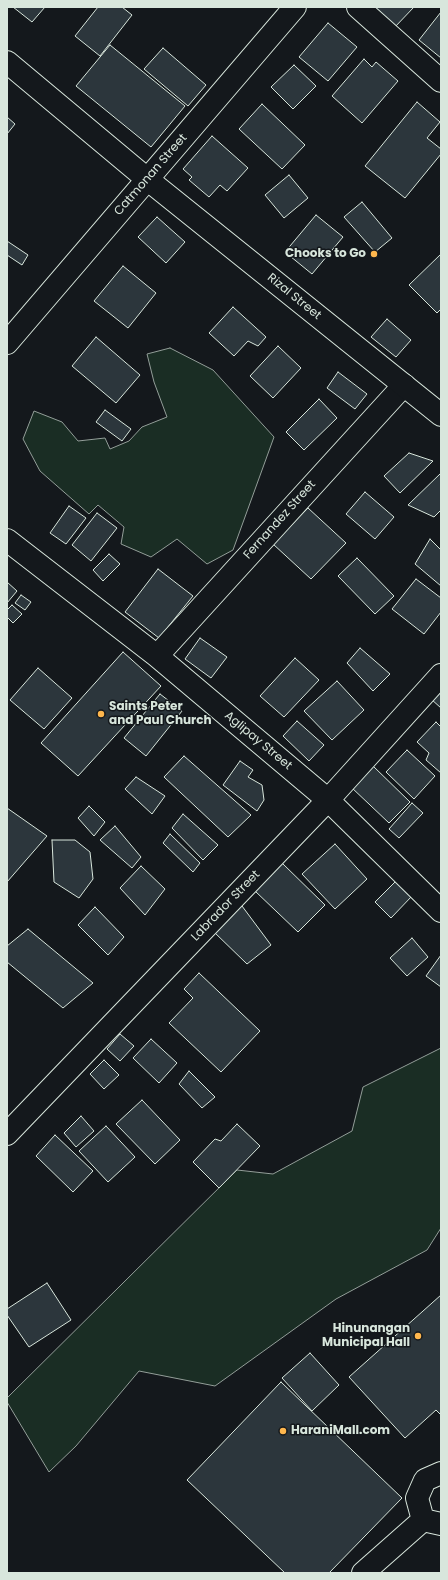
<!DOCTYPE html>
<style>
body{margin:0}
#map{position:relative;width:448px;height:1580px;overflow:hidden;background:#14181c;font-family:Poppins,sans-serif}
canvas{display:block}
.frame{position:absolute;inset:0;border:8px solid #d8e6dc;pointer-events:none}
</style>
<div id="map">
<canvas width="448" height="1580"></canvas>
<div class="frame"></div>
</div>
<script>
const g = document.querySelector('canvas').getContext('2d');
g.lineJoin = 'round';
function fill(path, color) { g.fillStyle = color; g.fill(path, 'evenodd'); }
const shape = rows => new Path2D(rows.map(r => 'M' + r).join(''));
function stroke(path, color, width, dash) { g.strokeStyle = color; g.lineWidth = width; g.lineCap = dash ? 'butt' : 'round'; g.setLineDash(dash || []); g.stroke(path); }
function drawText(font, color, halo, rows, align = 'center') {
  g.font = font + ' Poppins,sans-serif'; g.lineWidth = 3; g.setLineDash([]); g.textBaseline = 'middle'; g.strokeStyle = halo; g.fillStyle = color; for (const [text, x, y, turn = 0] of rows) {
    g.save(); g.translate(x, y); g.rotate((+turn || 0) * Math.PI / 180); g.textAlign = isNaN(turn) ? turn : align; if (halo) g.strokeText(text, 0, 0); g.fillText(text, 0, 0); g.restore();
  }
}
const green = shape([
 [170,348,213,370,274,437,233,550,207,564,177,539,151,557,121,544,124,527,98,505,89,514,40,471,23,439,34,411,62,422,78,441,105,438,110,449,129,441,142,427,167,417,154,382,147,354,170,348],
 [441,1048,441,1228,427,1250,336,1299,215,1386,139,1371,76,1446,49,1472,7,1402,7,1398,237,1170,273,1174,352,1131,363,1087,441,1048]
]);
fill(green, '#1a2d24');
stroke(green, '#939e99', 1);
const building = shape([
 [13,7,45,7,32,22,13,7],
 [98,7,122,7,132,15,100,56,75,36,98,7],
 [372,7,414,7,394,28,372,7],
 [441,12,441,58,419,40,441,12],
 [328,23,357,47,328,81,299,57,328,23],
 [110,45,185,106,151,147,76,86,110,45],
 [163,48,206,85,188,106,144,69,163,48],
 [364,59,372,67,376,62,398,81,362,123,332,96,364,59],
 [294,65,316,86,293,109,271,87,294,65],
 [417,102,440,122,427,138,441,149,441,154,405,198,365,166,417,102],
 [262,104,305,145,282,169,239,129,262,104],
 [7,117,15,124,7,134,7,117],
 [212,136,248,168,227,191,220,185,209,197,189,180,192,177,183,169,212,136],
 [289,175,308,198,284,218,265,195,289,175],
 [362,202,392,238,375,252,344,217,362,202],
 [316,215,343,237,312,274,285,252,316,215],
 [157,217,185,242,166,263,138,237,157,217],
 [7,241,28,255,22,265,7,255,7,241],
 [441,254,441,309,437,313,409,285,441,254],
 [123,266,156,293,128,328,94,301,123,266],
 [233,307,266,337,258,346,248,341,234,356,209,333,233,307],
 [387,319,411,340,396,357,371,337,387,319],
 [96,337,140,375,116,403,72,366,96,337],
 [278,346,301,368,273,398,250,376,278,346],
 [338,372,367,394,355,409,327,388,338,372],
 [319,399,337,418,304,450,286,432,319,399],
 [105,410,131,429,122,441,96,422,105,410],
 [409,453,433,461,400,493,384,476,409,453],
 [441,473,441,510,434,517,408,505,441,473],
 [365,492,394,517,375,539,346,514,365,492],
 [69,506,86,518,66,544,50,533,69,506],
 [308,508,346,543,311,579,273,544,308,508],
 [97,513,117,528,91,561,72,545,97,513],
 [430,539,441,550,441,586,415,564,430,539],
 [109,554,120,564,103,581,93,570,109,554],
 [357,558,394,596,375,614,338,576,357,558],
 [158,569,193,596,159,638,125,612,158,569],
 [416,579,441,598,441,612,424,634,392,609,416,579],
 [7,582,17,591,7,603,7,582],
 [21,595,31,602,25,610,15,603,21,595],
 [12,605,22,614,13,623,7,617,7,610,12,605],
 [200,638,227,657,211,678,185,659,200,638],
 [360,648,390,674,373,691,347,663,360,648],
 [123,652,161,686,78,776,41,743,123,652],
 [295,658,319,680,284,717,260,696,295,658],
 [38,668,72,698,44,729,10,700,38,668],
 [337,681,364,710,332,740,304,711,337,681],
 [441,689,441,708,431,699,441,689],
 [160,694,182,711,146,756,124,738,160,694],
 [297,721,324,745,309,761,283,736,297,721],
 [436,722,441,727,441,773,426,760,429,753,417,742,436,722],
 [407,750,435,776,414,799,386,772,407,750],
 [184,756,251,815,228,837,164,777,184,756],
 [240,761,253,770,248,777,262,785,264,800,257,811,223,785,240,761],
 [372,765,410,802,389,823,351,787,372,765],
 [136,777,165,796,152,814,125,789,136,777],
 [412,803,423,813,399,838,389,829,412,803],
 [89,806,105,822,94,836,78,818,89,806],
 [7,808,47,836,7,882,7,808],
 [183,814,218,845,203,860,172,828,183,814],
 [115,826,141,857,132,868,100,840,115,826],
 [170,834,200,863,193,872,163,843,170,834],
 [52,840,75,840,90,852,93,879,79,898,54,882,52,840],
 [335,844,367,879,335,909,302,874,335,844],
 [282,863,325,905,298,932,255,891,282,863],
 [141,866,165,889,145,915,120,888,141,866],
 [396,881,412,896,391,918,375,902,396,881],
 [242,906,271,945,247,964,213,931,242,906],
 [95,907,124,937,108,955,78,925,95,907],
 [28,929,93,983,63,1008,7,962,7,946,28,929],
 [412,938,428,957,407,976,390,958,412,938],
 [441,955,441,987,426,976,441,955],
 [199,973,260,1031,221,1072,169,1023,193,998,184,989,199,973],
 [120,1034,134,1046,120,1061,107,1049,120,1034],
 [151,1039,177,1063,159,1083,133,1058,151,1039],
 [104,1060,119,1075,104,1089,90,1074,104,1060],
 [189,1071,215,1097,202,1108,179,1084,189,1071],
 [142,1100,180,1140,155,1164,116,1124,142,1100],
 [81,1116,94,1131,76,1147,64,1133,81,1116],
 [237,1124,260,1146,219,1188,193,1162,215,1139,221,1141,237,1124],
 [106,1126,135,1157,108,1182,79,1151,106,1126],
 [55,1135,93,1171,73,1192,36,1156,55,1135],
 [47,1283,71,1320,29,1347,7,1315,7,1309,47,1283],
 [441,1295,441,1415,436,1410,405,1438,349,1377,441,1295],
 [310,1353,339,1385,312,1411,282,1378,310,1353],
 [281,1382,402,1498,329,1573,285,1573,187,1480,281,1382]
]);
fill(building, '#2c363c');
stroke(building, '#d8e6dc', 1);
const minor = shape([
 [358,7,441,81],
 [7,343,295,7],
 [7,540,157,656,328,800,441,911],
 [157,656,404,385],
 [7,1134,328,800,441,675],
 [441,1473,425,1480,417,1498,423,1520,441,1524],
 [363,1573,423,1520]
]);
const major = shape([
 [7,62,147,179,441,415]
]);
stroke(minor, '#d8e6dc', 24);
stroke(major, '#d8e6dc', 24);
stroke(minor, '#14181c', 22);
stroke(major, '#14181c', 22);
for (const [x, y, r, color] of [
 [374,254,4,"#ffb74d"],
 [101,714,4,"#ffb74d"],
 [418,1336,4,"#ffb74d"],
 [283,1431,4,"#ffb74d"]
]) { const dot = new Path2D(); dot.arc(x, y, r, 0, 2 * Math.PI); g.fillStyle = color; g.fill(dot); stroke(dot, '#14181c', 1.5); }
drawText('12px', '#d8e6dc', '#14181c', [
 ["Catmonan Street",151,175,-49],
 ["Rizal Street",294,297,39],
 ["Fernandez Street",280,520,-48],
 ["Aglipay Street",258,741,40],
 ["Labrador Street",226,906,-46]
]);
drawText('bold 12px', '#d8e6dc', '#14181c', [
 ["Chooks to Go",366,254],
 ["Saints Peter",109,707,"left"],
 ["and Paul Church",109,721,"left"],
 ["Hinunangan",410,1329],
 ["Municipal Hall",410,1343],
 ["HaraniMall.com",291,1431,"left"]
], 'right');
</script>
